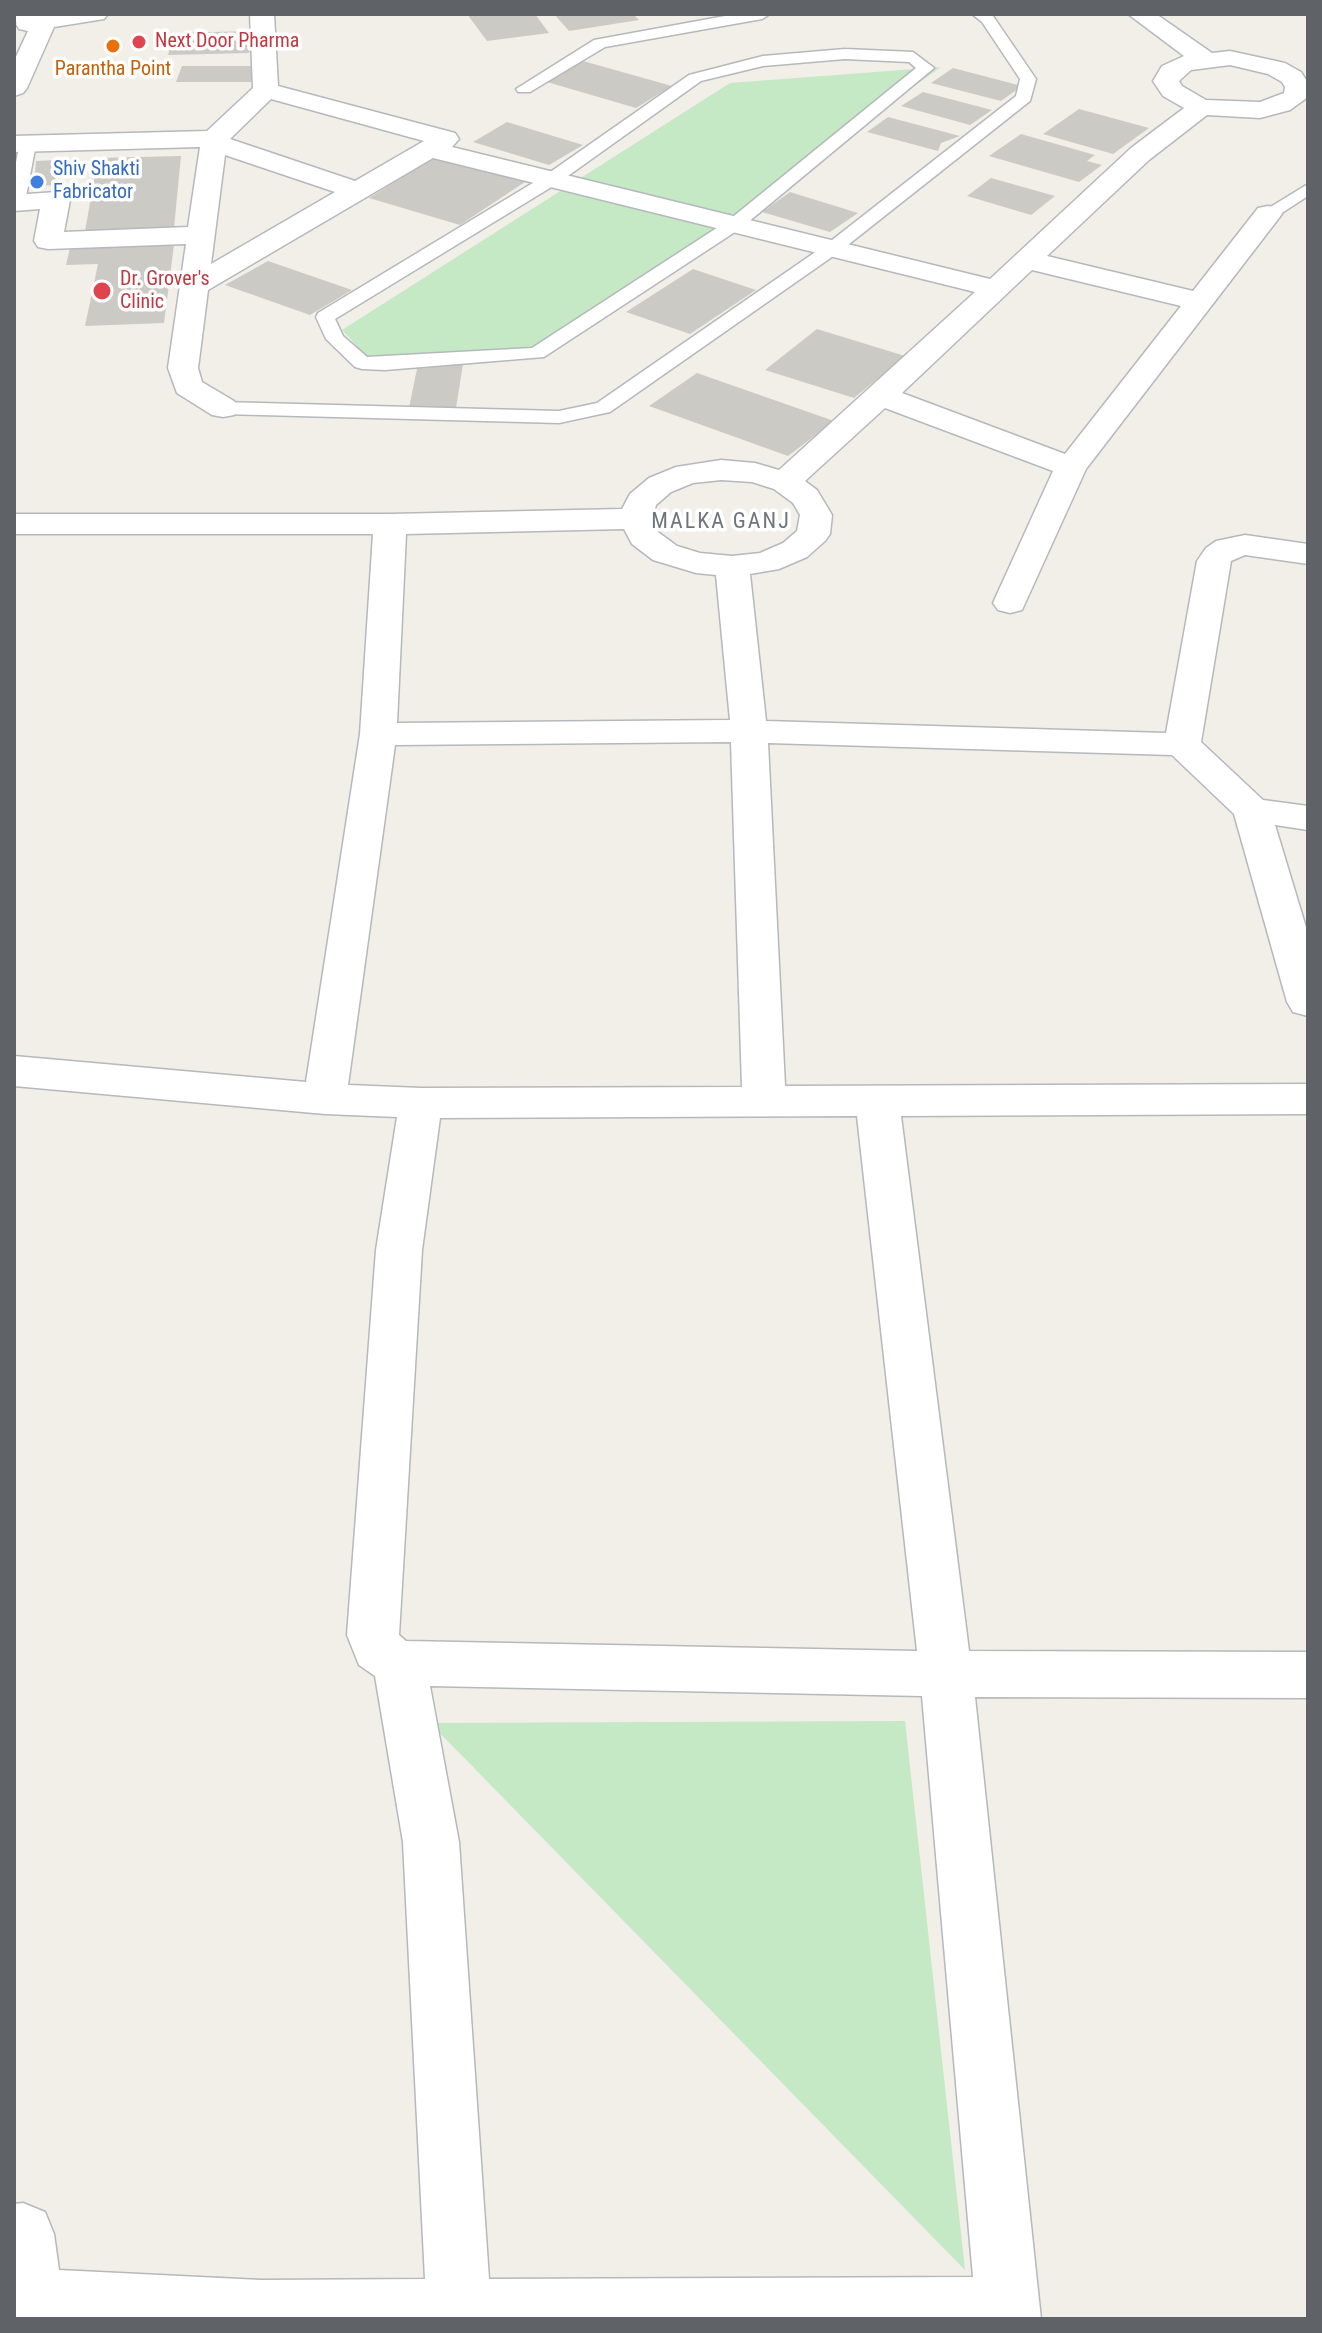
<!DOCTYPE html>
<style>
body{margin:0}
#map{position:relative;width:1322px;height:2333px;overflow:hidden;background:#f1efe8;font-family:"Roboto Condensed",sans-serif}
canvas{display:block}
.frame{position:absolute;inset:0;border:16px solid #5f6368;pointer-events:none}
</style>
<div id="map">
<canvas width="1322" height="2333"></canvas>
<div class="frame"></div>
</div>
<script>
const g = document.querySelector('canvas').getContext('2d');
g.lineJoin = 'round';
function fill(path, color) { g.fillStyle = color; g.fill(path, 'evenodd'); }
const shape = rows => new Path2D(rows.map(r => 'M' + r).join(''));
function stroke(path, color, width, dash) { g.strokeStyle = color; g.lineWidth = width; g.lineCap = dash ? 'butt' : 'round'; g.setLineDash(dash || []); g.stroke(path); }
function drawText(font, color, halo, rows, align = 'center') {
  g.font = font + ' "Roboto Condensed",sans-serif'; g.lineWidth = 7; g.setLineDash([]); g.textBaseline = 'middle'; g.strokeStyle = halo; g.fillStyle = color; for (const [text, x, y, turn = 0] of rows) {
    g.save(); g.translate(x, y); g.rotate((+turn || 0) * Math.PI / 180); g.textAlign = isNaN(turn) ? turn : align; if (halo) g.strokeText(text, 0, 0); g.fillText(text, 0, 0); g.restore();
  }
}
fill(shape([
 [941,67,547,347,371,361,342,330,730,83],
 [905,1721,965,2270,430,1723]
]), '#c5e8c5');
fill(shape([
 [467,14,535,14,549,33,487,41],
 [554,14,633,14,639,20,569,31],
 [254,31,249,53,168,55,174,33],
 [583,61,672,86,636,108,547,82],
 [182,66,256,66,251,82,176,82],
 [953,68,1022,86,1001,101,931,83],
 [923,92,992,110,970,125,901,106],
 [1079,109,1149,128,1113,154,1043,134],
 [888,117,960,136,941,143,938,151,867,132],
 [507,122,583,145,549,165,473,142],
 [1021,134,1095,155,1087,161,1102,165,1079,182,989,156],
 [181,156,174,228,85,231,98,158],
 [435,157,525,182,460,225,369,198],
 [58,160,55,185,34,186,36,161],
 [991,178,1055,196,1031,215,967,196],
 [790,192,858,213,830,232,762,212],
 [174,245,164,323,85,326,98,264,66,265,70,248],
 [268,261,352,290,310,315,225,285],
 [693,269,756,290,690,334,626,312],
 [817,329,905,356,854,398,765,370],
 [418,364,463,364,456,408,409,408],
 [697,373,834,421,788,456,649,406]
]), '#cccac5');
const lane = shape([
 [736,14,770,14,762,19,605,47,530,92,518,92,516,89,594,40,736,14],
 [972,14,993,16,1036,79,1030,101,839,252,610,412,559,423,223,414,213,408,223,402,559,411,597,403,827,244,1016,96,1020,79,982,22,972,14],
 [845,49,913,52,934,68,741,228,544,357,385,370,362,369,355,367,326,339,316,317,318,313,546,175,689,75,763,56,845,49],
 [845,59,909,62,916,68,729,220,532,348,367,357,343,336,335,319,558,183,701,81,763,66,845,59],
 [28,139,36,144,25,202,16,207,14,171,20,144,28,139],
 [1308,184,1308,196,1274,218,1268,219,1259,214,1308,184]
]);
const street = shape([
 [14,14,46,14,54,16,57,21,54,26,45,28,14,22,14,14],
 [250,14,274,14,278,86,455,133,459,139,452,147,990,279,1131,148,1184,108,1163,96,1153,81,1162,66,1184,56,1128,14,1156,14,1212,53,1230,51,1285,63,1301,72,1308,83,1308,97,1290,110,1260,118,1207,115,1149,160,1047,256,1193,291,1258,208,1268,206,1278,208,1282,214,1086,469,1022,610,1010,613,998,610,993,603,1053,471,885,408,805,481,817,490,832,515,830,534,825,541,807,557,779,569,750,574,766,721,1166,733,1197,561,1206,548,1216,541,1245,535,1308,544,1308,564,1245,555,1231,561,1201,742,1263,800,1308,806,1308,830,1275,825,1308,934,1308,1016,1293,1012,1287,1002,1234,814,1172,755,768,743,785,1086,1308,1084,1308,1114,901,1116,969,1651,1308,1652,1308,1698,975,1697,1041,2319,14,2319,14,2204,23,2203,45,2212,54,2234,59,2270,261,2280,425,2279,403,1842,375,1676,359,1665,347,1635,376,1250,397,1117,325,1114,14,1086,14,1056,306,1082,360,734,373,534,14,534,14,514,390,514,622,509,630,494,649,478,676,467,721,460,755,463,779,470,975,292,433,158,208,290,198,368,202,382,234,401,238,408,234,415,223,417,212,415,177,393,168,368,186,244,48,249,38,247,34,241,40,209,14,211,14,195,56,192,66,194,70,200,64,232,188,227,200,147,14,152,14,136,207,131,253,88,250,14],
 [1230,65,1268,74,1282,82,1285,87,1284,93,1260,102,1206,100,1182,86,1179,81,1191,70,1230,65],
 [271,99,424,141,355,181,230,139,271,99],
 [225,155,335,192,211,264,225,155],
 [1032,270,1181,306,1065,454,902,393,1032,270],
 [721,480,752,482,774,489,793,503,800,515,797,531,783,543,760,553,732,556,700,553,677,546,658,532,652,519,656,505,671,492,693,483,721,480],
 [624,529,632,544,653,560,696,573,716,575,730,720,397,723,406,534,624,529],
 [731,742,742,1087,421,1088,348,1085,395,745,731,742],
 [857,1116,917,1651,406,1641,399,1635,422,1250,440,1118,857,1116],
 [430,1686,922,1696,973,2277,489,2279,459,1842,430,1686]
]);
const secondary = shape([
 [39,14,108,14,104,19,54,27,27,88,23,93,14,96,14,61,28,31,19,29,16,24,19,19,39,14]
]);
stroke(lane, '#b5b8bc', 3);
stroke(street, '#b5b8bc', 3);
stroke(secondary, '#b6babf', 3);
fill(lane, '#fff');
fill(street, '#fff');
fill(secondary, '#fff');
for (const [x, y, r, color] of [
 [139,42,8,"#e0444e"],
 [113,46,8,"#e8710a"],
 [37,182,8,"#3f7fe0"],
 [102,291,10,"#e0444e"]
]) { const dot = new Path2D(); dot.arc(x, y, r, 0, 2 * Math.PI); g.fillStyle = color; g.fill(dot); stroke(dot, '#fff', 3); }
drawText('20px', '#be3a42', '#fff', [
 ["Next Door Pharma",155,42],
 ["Dr. Grover's",120,280],
 ["Clinic",120,303]
], 'left');
drawText('20px', '#c56008', '#fff', [
 ["Parantha Point",113,70]
]);
drawText('20px', '#366cbe', '#fff', [
 ["Shiv Shakti",53,170],
 ["Fabricator",53,193]
], 'left');
g.letterSpacing = '2px';
drawText('22px', '#70757a', '#fff', [
 ["MALKA GANJ",721,522]
]);
g.letterSpacing = '0px';
</script>
